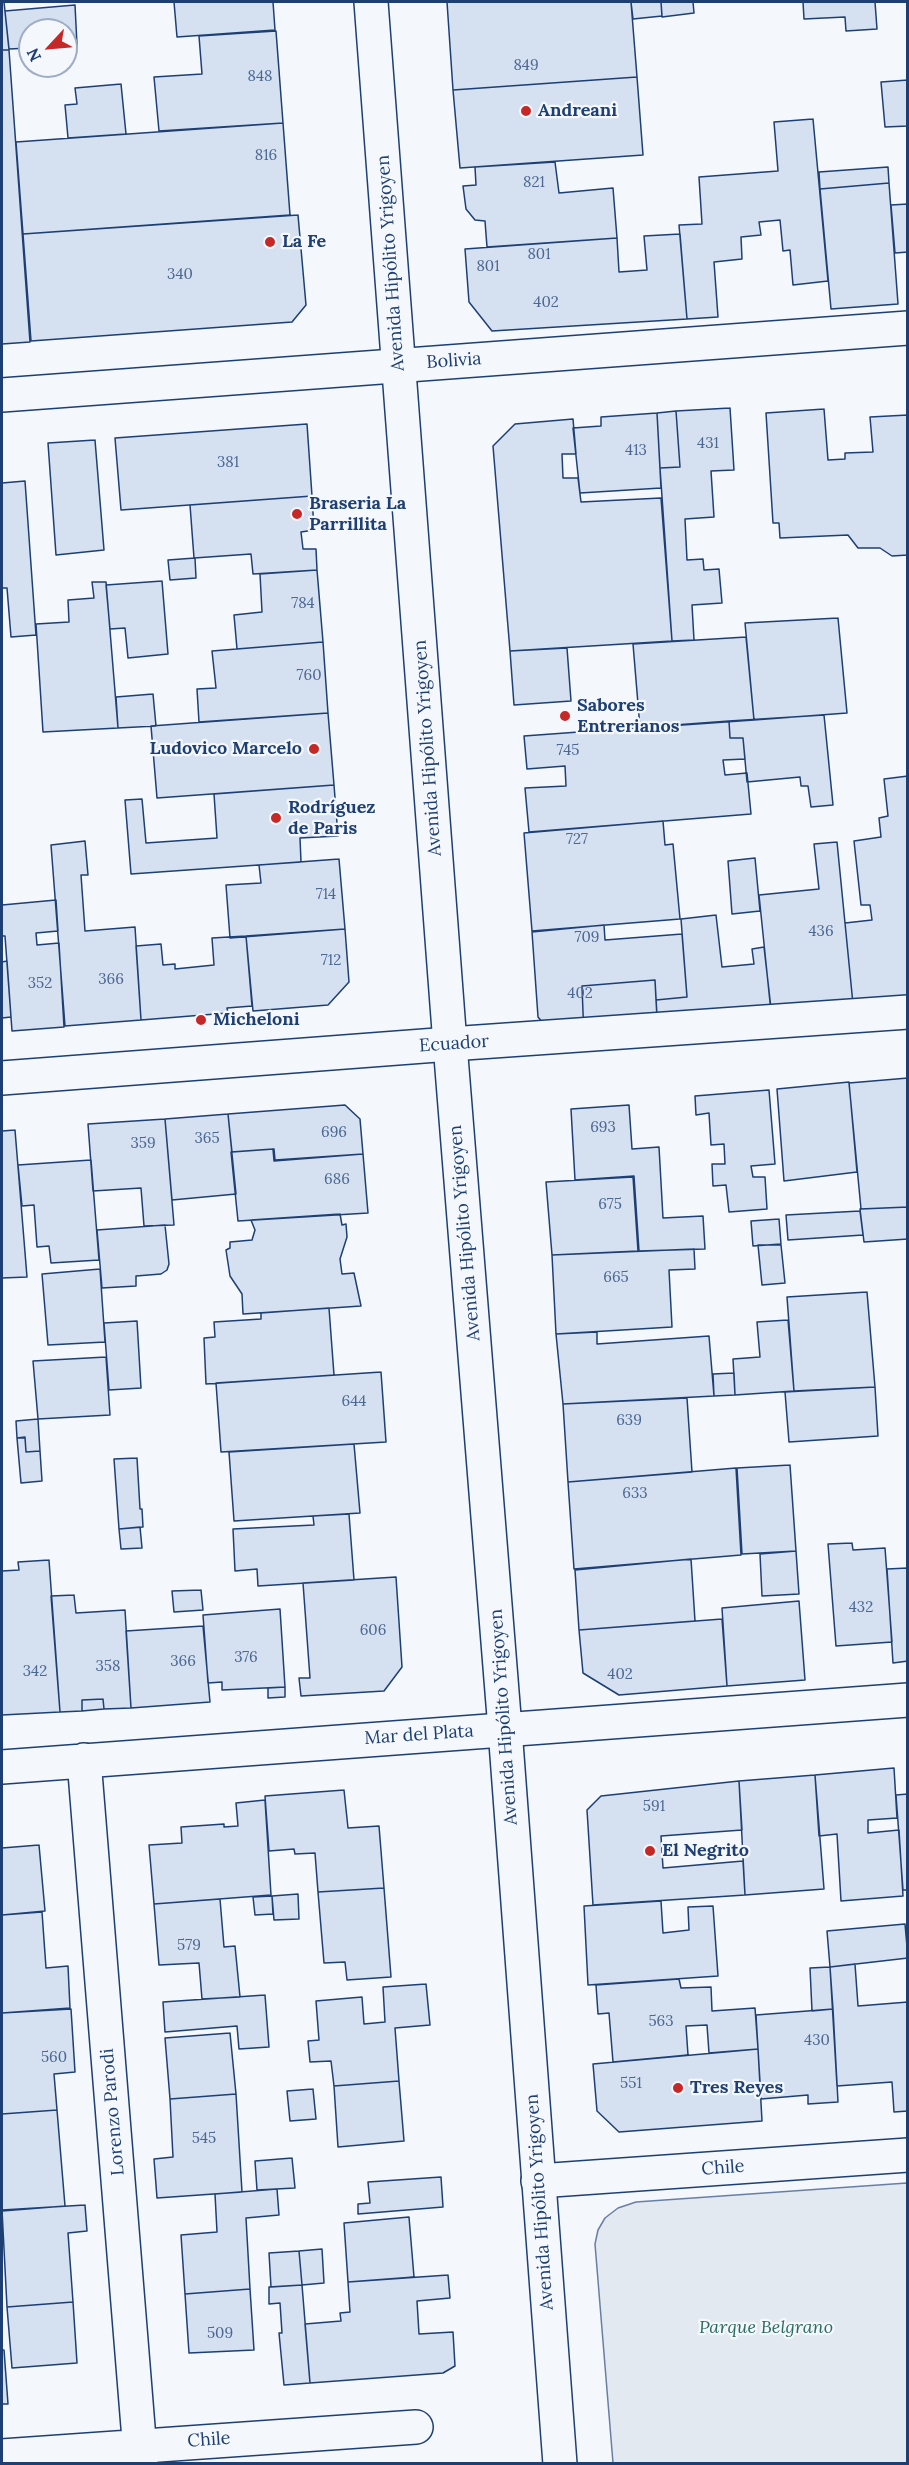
<!DOCTYPE html>
<meta charset="utf-8">
<style>
body{margin:0}
#map{position:relative;width:909px;height:2465px;overflow:hidden;background:#f4f7fb;font-family:Lora,serif}
canvas{display:block}
.frame{position:absolute;inset:0;border:3px solid #1d3f73;pointer-events:none}
.north{position:absolute;left:18px;top:18px;width:60px;height:60px;box-sizing:border-box;background:#f4f7fb;border:2px solid #9eadc5;border-radius:50%;rotate:244deg;font-size:16px;font-weight:700;line-height:24px;text-align:center;color:#1d3f73}
.north::after{content:'';display:block;margin:auto;width:21px;height:27px;background:#c62828;clip-path:polygon(50% 0,100% 100%,50% 72%,0 100%)}
</style>
<div id="map">
<canvas width="909" height="2465"></canvas>
<div class="frame"></div>
<div class="north">N</div>
</div>
<script>
const g = document.querySelector('canvas').getContext('2d');
g.lineJoin = 'round';
function fill(path, color) { g.fillStyle = color; g.fill(path, 'evenodd'); }
const shape = rows => new Path2D(rows.map(r => 'M' + r).join(''));
function stroke(path, color, width, dash) { g.strokeStyle = color; g.lineWidth = width; g.lineCap = dash ? 'butt' : 'round'; g.setLineDash(dash || []); g.stroke(path); }
function drawText(font, color, halo, rows, align = 'center') {
  g.font = font + ' Lora,serif'; g.lineWidth = 4.5; g.setLineDash([]); g.textBaseline = 'middle'; g.strokeStyle = halo; g.fillStyle = color; for (const [text, x, y, turn = 0] of rows) {
    g.save(); g.translate(x, y); g.rotate((+turn || 0) * Math.PI / 180); g.textAlign = isNaN(turn) ? turn : align; if (halo) g.strokeText(text, 0, 0); g.fillText(text, 0, 0); g.restore();
  }
}
const green = shape([
 [907,2183,907,2463,613,2463,595,2244,598,2230,605,2218,618,2208,636,2202,907,2183]
]);
fill(green, '#e3e9f0');
stroke(green, '#687fa3', 1.5);
const building = shape([
 [2,2,4,2,9,50,2,50,2,2],
 [174,2,273,2,275,30,177,37,174,2],
 [447,2,631,2,637,77,453,90,447,2],
 [631,2,661,2,662,16,633,19,631,2],
 [661,2,693,2,694,13,662,17,661,2],
 [803,2,875,2,877,29,846,31,845,17,804,19,803,2],
 [75,5,77,45,66,45,66,30,30,30,30,48,9,49,5,11,75,5],
 [276,31,283,123,159,131,154,77,202,74,199,36,276,31],
 [2,50,9,50,30,342,2,344,2,50],
 [637,77,643,155,460,168,453,90,637,77],
 [908,80,908,126,885,127,881,82,908,80],
 [121,84,126,134,68,138,65,105,77,104,75,88,121,84],
 [813,119,828,281,793,285,790,250,783,251,780,220,759,222,761,235,741,237,742,259,714,262,718,317,687,319,679,225,702,224,699,177,778,171,774,122,813,119],
 [283,123,290,215,23,234,16,142,283,123],
 [555,162,559,193,613,188,617,238,487,247,485,221,475,220,466,209,463,186,476,185,475,167,555,162],
 [888,167,889,183,820,189,819,172,888,167],
 [889,183,898,304,831,309,820,189,889,183],
 [908,204,908,252,895,253,891,205,908,204],
 [298,215,306,305,292,322,31,341,23,234,298,215],
 [680,234,687,319,492,331,469,302,465,249,617,238,619,272,647,270,644,236,680,234],
 [730,408,734,470,711,471,714,517,685,519,687,560,703,559,704,570,719,569,722,603,692,605,694,640,672,641,660,468,680,467,676,411,730,408],
 [824,409,828,460,845,459,845,453,873,452,870,417,908,415,908,555,892,556,880,548,858,548,848,535,780,538,779,523,773,523,766,413,824,409],
 [676,411,680,467,660,468,657,413,676,411],
 [657,413,661,488,580,493,573,428,601,426,601,417,657,413],
 [573,419,576,454,562,454,563,478,578,478,581,502,661,498,672,641,510,651,493,446,515,424,573,419],
 [307,424,312,496,121,510,115,438,307,424],
 [95,440,104,550,56,555,48,443,95,440],
 [25,481,36,635,11,637,7,588,2,588,2,483,25,481],
 [312,496,314,530,301,532,303,549,316,549,317,570,253,574,251,554,194,558,190,505,312,496],
 [195,558,196,578,170,580,168,560,195,558],
 [317,570,323,642,237,649,234,615,262,612,260,574,317,570],
 [162,581,168,654,128,658,125,628,110,629,106,585,162,581],
 [92,582,106,582,118,728,43,732,36,624,69,622,68,600,94,598,92,582],
 [838,618,847,713,754,720,745,623,838,618],
 [746,637,754,720,640,728,633,644,746,637],
 [323,642,328,713,199,722,197,689,216,688,212,651,323,642],
 [567,648,571,701,514,705,510,651,567,648],
 [153,694,156,726,118,728,116,697,153,694],
 [328,713,334,785,157,798,151,726,328,713],
 [824,715,833,805,811,807,808,786,801,786,800,777,747,782,743,738,730,738,729,721,824,715],
 [729,721,730,738,743,738,745,759,723,760,725,775,747,773,751,814,529,832,525,788,566,786,565,766,527,769,524,736,729,721],
 [908,776,908,998,853,1004,845,923,872,920,870,905,861,905,854,841,881,837,879,818,888,816,884,779,908,776],
 [334,785,338,836,300,838,301,862,131,874,125,800,142,799,146,843,217,838,214,794,334,785],
 [663,821,665,845,673,844,680,919,532,931,524,833,663,821],
 [85,841,88,875,81,875,85,931,135,927,141,1020,65,1026,51,845,85,841],
 [837,842,853,1004,771,1012,759,895,819,889,814,844,837,842],
 [755,858,760,911,732,914,728,861,755,858],
 [339,859,345,929,230,938,226,885,261,883,259,865,339,859],
 [56,900,58,931,36,933,37,945,59,943,64,1027,12,1031,5,936,2,936,2,905,56,900],
 [716,915,722,967,754,964,752,949,764,947,773,1026,658,1034,656,1000,687,997,681,919,716,915],
 [604,925,605,940,682,934,687,997,656,1000,655,980,582,986,584,1038,557,1040,538,1017,532,932,604,925],
 [345,929,349,982,328,1005,253,1011,246,936,345,929],
 [246,936,252,1006,227,1008,228,1013,141,1020,136,946,161,944,163,965,175,964,175,969,214,965,212,938,246,936],
 [7,961,11,1017,2,1018,2,962,7,961],
 [655,980,658,1034,584,1038,582,986,655,980],
 [908,1078,908,1207,861,1209,849,1083,908,1078],
 [849,1082,857,1172,784,1181,777,1089,849,1082],
 [769,1090,775,1164,751,1166,753,1177,765,1177,767,1209,729,1212,726,1185,713,1186,712,1164,725,1164,724,1144,711,1145,709,1113,696,1115,695,1096,769,1090],
 [345,1105,360,1119,363,1154,275,1160,274,1149,232,1152,228,1114,345,1105],
 [629,1105,632,1149,659,1147,663,1218,703,1216,705,1249,639,1251,634,1176,575,1180,571,1109,629,1105],
 [228,1114,236,1194,172,1200,165,1119,228,1114],
 [165,1119,174,1225,144,1226,141,1188,93,1191,88,1124,165,1119],
 [15,1130,27,1277,2,1278,2,1131,15,1130],
 [273,1149,274,1161,363,1154,368,1213,238,1221,231,1152,273,1149],
 [91,1160,99,1260,51,1263,49,1246,37,1247,34,1205,22,1206,18,1165,91,1160],
 [633,1177,638,1251,552,1255,546,1182,633,1177],
 [908,1207,908,1239,864,1242,860,1209,908,1207],
 [860,1211,863,1235,788,1240,786,1215,860,1211],
 [340,1214,342,1225,346,1224,347,1237,340,1259,342,1274,354,1273,361,1306,243,1314,242,1294,230,1276,226,1250,230,1248,230,1242,252,1240,255,1230,251,1220,340,1214],
 [779,1219,781,1244,753,1246,751,1221,779,1219],
 [165,1225,169,1264,167,1270,161,1274,136,1276,136,1286,102,1288,97,1230,165,1225],
 [758,1245,781,1245,785,1283,762,1285,758,1245],
 [694,1249,695,1269,669,1270,672,1327,556,1334,552,1255,694,1249],
 [100,1269,105,1342,48,1345,42,1274,100,1269],
 [867,1292,875,1387,794,1391,787,1297,867,1292],
 [329,1308,334,1375,206,1384,204,1338,215,1337,214,1322,261,1319,261,1313,329,1308],
 [788,1320,794,1391,735,1395,733,1359,760,1357,757,1322,788,1320],
 [137,1321,141,1388,109,1390,104,1323,137,1321],
 [597,1332,597,1344,709,1336,714,1396,563,1404,556,1334,597,1332],
 [106,1357,110,1415,38,1419,33,1361,106,1357],
 [381,1372,386,1442,221,1452,216,1383,381,1372],
 [734,1373,735,1395,714,1396,713,1374,734,1373],
 [875,1387,878,1436,789,1442,785,1392,875,1387],
 [687,1398,692,1472,568,1482,563,1404,687,1398],
 [38,1419,40,1451,26,1452,25,1437,17,1438,16,1421,38,1419],
 [17,1438,25,1438,26,1452,40,1451,42,1481,21,1483,17,1438],
 [354,1444,360,1513,234,1521,229,1452,354,1444],
 [137,1458,140,1509,142,1509,143,1527,119,1529,114,1459,137,1458],
 [790,1465,796,1551,742,1554,737,1468,790,1465],
 [736,1468,741,1555,574,1569,568,1482,736,1468],
 [349,1514,354,1580,258,1586,257,1569,235,1571,233,1529,314,1525,313,1516,349,1514],
 [140,1527,142,1548,121,1549,119,1529,140,1527],
 [852,1543,853,1550,885,1548,892,1642,836,1646,828,1544,852,1543],
 [796,1551,799,1594,762,1596,760,1554,796,1551],
 [691,1559,695,1621,579,1630,575,1570,691,1559],
 [49,1560,60,1712,2,1715,2,1571,19,1570,18,1562,49,1560],
 [908,1568,908,1661,893,1663,887,1569,908,1568],
 [396,1577,402,1667,384,1691,301,1696,299,1678,310,1678,303,1583,396,1577],
 [201,1590,203,1610,174,1612,172,1591,201,1590],
 [74,1595,76,1613,125,1610,131,1708,104,1709,103,1699,82,1700,82,1711,60,1712,51,1596,74,1595],
 [799,1601,805,1680,727,1686,722,1608,799,1601],
 [280,1609,285,1687,222,1690,222,1682,208,1683,203,1615,280,1609],
 [722,1619,727,1686,619,1695,583,1673,579,1630,722,1619],
 [203,1626,210,1702,131,1708,126,1631,203,1626],
 [285,1687,285,1697,268,1698,268,1688,285,1687],
 [103,1699,104,1709,82,1711,82,1700,103,1699],
 [894,1768,897,1818,868,1820,868,1833,899,1830,903,1896,841,1901,837,1834,819,1836,815,1775,894,1768],
 [815,1775,824,1889,745,1895,739,1781,815,1775],
 [739,1781,742,1830,661,1836,663,1868,743,1861,745,1895,593,1905,587,1810,601,1796,739,1781],
 [344,1790,348,1828,379,1826,384,1888,318,1892,315,1853,295,1854,294,1849,269,1851,265,1796,344,1790],
 [908,1794,908,1890,903,1890,896,1795,908,1794],
 [265,1800,271,1895,154,1904,149,1845,182,1843,181,1827,224,1824,224,1827,238,1826,236,1803,265,1800],
 [39,1845,45,1911,2,1915,2,1848,39,1845],
 [384,1888,391,1977,347,1980,345,1962,324,1963,318,1892,384,1888],
 [298,1894,299,1919,274,1920,272,1896,298,1894],
 [272,1896,273,1914,255,1915,253,1897,272,1896],
 [220,1899,224,1947,235,1946,240,1997,202,1999,199,1963,159,1965,154,1904,220,1899],
 [661,1901,663,1933,689,1930,688,1907,713,1906,718,1976,588,1985,584,1906,661,1901],
 [42,1912,46,1968,68,1966,70,2008,2,2013,2,1915,42,1912],
 [905,1924,908,1958,830,1967,827,1931,905,1924],
 [855,1964,858,2006,908,2002,908,2111,894,2112,892,2082,837,2086,830,1967,855,1964],
 [830,1967,833,2009,812,2011,810,1968,830,1967],
 [679,1979,681,1988,711,1987,712,2011,755,2008,758,2049,709,2053,707,2025,686,2026,688,2055,613,2062,609,2013,598,2014,596,1985,679,1979],
 [426,1984,430,2025,395,2028,399,2081,334,2086,331,2061,310,2062,308,2041,319,2040,316,2001,362,1997,364,2024,385,2022,383,1987,426,1984],
 [265,1995,269,2047,239,2049,237,2026,165,2032,163,2002,265,1995],
 [71,2009,75,2072,54,2074,57,2110,2,2114,2,2013,71,2009],
 [833,2009,838,2102,808,2104,808,2095,761,2099,756,2015,833,2009],
 [230,2033,236,2094,170,2099,165,2038,230,2033],
 [758,2049,762,2121,619,2132,597,2111,593,2064,758,2049],
 [399,2081,404,2141,338,2147,334,2086,399,2081],
 [313,2089,316,2119,290,2121,287,2091,313,2089],
 [236,2094,242,2192,157,2198,154,2159,173,2157,170,2099,236,2094],
 [57,2110,65,2206,2,2211,2,2114,57,2110],
 [292,2158,295,2188,257,2190,255,2161,292,2158],
 [441,2177,443,2207,358,2214,358,2204,370,2203,368,2182,441,2177],
 [277,2189,279,2215,246,2218,250,2289,185,2294,181,2235,217,2232,215,2194,277,2189],
 [85,2205,87,2231,68,2233,73,2302,7,2307,2,2210,85,2205],
 [409,2217,414,2277,348,2282,344,2223,409,2217],
 [322,2249,324,2283,302,2285,299,2251,322,2249],
 [299,2251,302,2285,271,2287,269,2253,299,2251],
 [448,2275,450,2298,417,2301,419,2334,453,2332,455,2366,443,2373,310,2383,305,2324,341,2321,340,2313,350,2312,348,2282,448,2275],
 [302,2285,310,2383,284,2385,279,2333,282,2333,280,2303,269,2304,269,2287,302,2285],
 [250,2289,254,2350,189,2353,185,2294,250,2289],
 [73,2302,77,2363,12,2368,7,2307,73,2302],
 [2,2350,4,2350,8,2404,2,2404,2,2350]
]);
fill(building, '#d5e0f0');
stroke(building, '#1d3f73', 1.5);
const street = shape([
 [2,395,908,328],
 [2,1078,450,1044,908,1012],
 [84,1760,141,2464],
 [2,1767,908,1700],
 [538,2181,908,2155],
 [2,2456,416,2427]
]);
const primary = shape([
 [371,2,450,1044,505,1729,560,2464]
]);
stroke(street, '#1d3f73', 36);
stroke(primary, '#1d3f73', 36);
stroke(street, '#f4f7fb', 33);
stroke(primary, '#f4f7fb', 33);
for (const [x, y, r, color] of [
 [526,111,6,"#c62828"],
 [270,242,6,"#c62828"],
 [297,514,6,"#c62828"],
 [565,716,6,"#c62828"],
 [314,749,6,"#c62828"],
 [276,818,6,"#c62828"],
 [201,1020,6,"#c62828"],
 [650,1851,6,"#c62828"],
 [678,2088,6,"#c62828"]
]) { const dot = new Path2D(); dot.arc(x, y, r, 0, 2 * Math.PI); g.fillStyle = color; g.fill(dot); stroke(dot, '#f4f7fb', 2); }
drawText('15px', '#4b6792', null, [
 ["849",526,66],
 ["848",260,77],
 ["816",266,156],
 ["821",534,183],
 ["801",539,255],
 ["801",488,267],
 ["340",180,275],
 ["402",546,303],
 ["431",708,444],
 ["413",636,451],
 ["381",228,463],
 ["784",303,604],
 ["760",309,676],
 ["745",568,751],
 ["727",577,840],
 ["714",326,895],
 ["436",821,932],
 ["709",587,938],
 ["712",331,961],
 ["366",111,980],
 ["352",40,984],
 ["402",580,994],
 ["693",603,1128],
 ["696",334,1133],
 ["365",207,1139],
 ["359",143,1144],
 ["686",337,1180],
 ["675",610,1205],
 ["665",616,1278],
 ["644",354,1402],
 ["639",629,1421],
 ["633",635,1494],
 ["432",861,1608],
 ["606",373,1631],
 ["376",246,1658],
 ["366",183,1662],
 ["358",108,1667],
 ["342",35,1672],
 ["402",620,1675],
 ["591",654,1807],
 ["579",189,1946],
 ["563",661,2022],
 ["430",817,2041],
 ["560",54,2058],
 ["551",631,2084],
 ["545",204,2139],
 ["509",220,2334]
]);
drawText('bold 18px', '#1d3f73', '#f4f7fb', [
 ["Andreani",538,111],
 ["La Fe",282,242],
 ["Braseria La",309,504],
 ["Parrillita",309,525],
 ["Sabores",577,706],
 ["Entrerianos",577,727],
 ["Ludovico Marcelo",302,749,"right"],
 ["Rodríguez",288,808],
 ["de Paris",288,829],
 ["Micheloni",213,1020],
 ["El Negrito",662,1851],
 ["Tres Reyes",690,2088]
], 'left');
drawText('18px', '#1d3f73', '#f4f7fb', [
 ["Avenida Hipólito Yrigoyen",391,263,-94],
 ["Bolivia",454,361,-4],
 ["Avenida Hipólito Yrigoyen",428,748,-94],
 ["Ecuador",454,1044,-4],
 ["Avenida Hipólito Yrigoyen",465,1233,-95],
 ["Avenida Hipólito Yrigoyen",504,1717,-94],
 ["Mar del Plata",419,1735,-4],
 ["Lorenzo Parodi",113,2112,-95],
 ["Chile",723,2168,-4],
 ["Avenida Hipólito Yrigoyen",540,2202,-94],
 ["Chile",209,2440,-4]
]);
drawText('italic 18px', '#2c6c60', '#f4f7fb', [
 ["Parque Belgrano",766,2328]
]);
</script>
